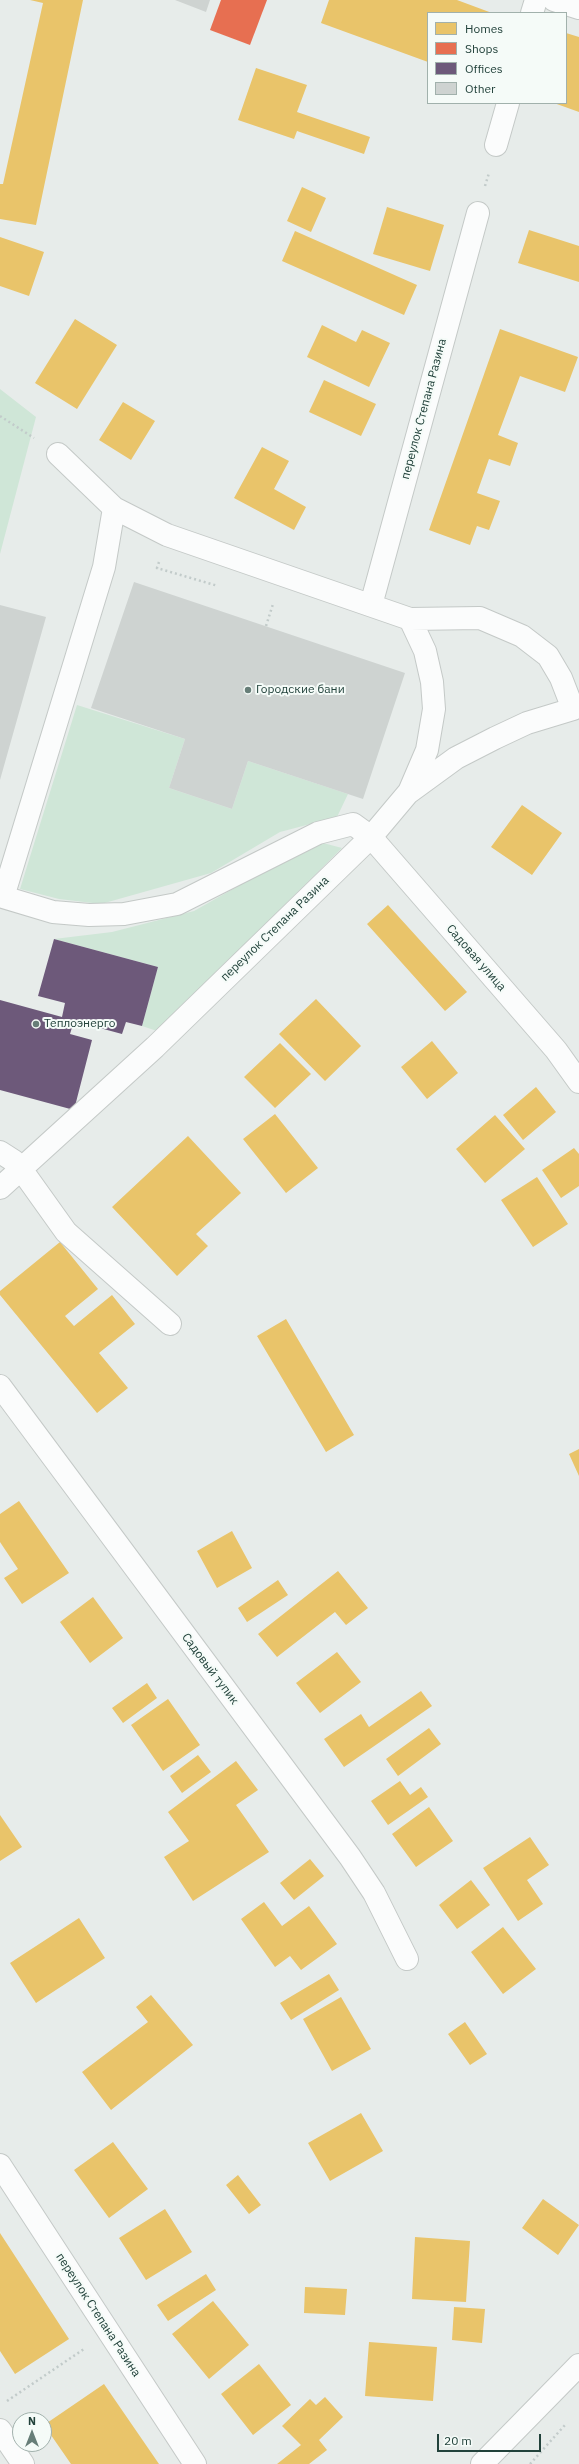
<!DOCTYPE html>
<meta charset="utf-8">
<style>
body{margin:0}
#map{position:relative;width:579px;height:2464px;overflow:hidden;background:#e7ecea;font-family:"IBM Plex Sans",sans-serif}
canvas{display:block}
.legend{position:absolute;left:427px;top:12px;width:140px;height:92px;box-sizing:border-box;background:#f5fbf8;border:1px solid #a1b1ac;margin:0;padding:5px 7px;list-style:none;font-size:12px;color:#22423b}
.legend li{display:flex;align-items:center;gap:8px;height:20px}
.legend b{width:20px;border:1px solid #a1b1ac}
.north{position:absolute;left:12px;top:2412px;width:40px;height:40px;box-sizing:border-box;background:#f5fbf8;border:1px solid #a1b1ac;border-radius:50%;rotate:0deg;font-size:11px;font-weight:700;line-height:16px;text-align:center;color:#22423b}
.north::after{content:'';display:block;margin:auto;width:14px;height:18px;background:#677e78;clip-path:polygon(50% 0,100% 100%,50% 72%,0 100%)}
.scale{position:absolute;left:437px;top:2434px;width:104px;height:18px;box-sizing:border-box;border:2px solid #22423b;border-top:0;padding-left:5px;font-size:12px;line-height:14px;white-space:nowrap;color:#22423b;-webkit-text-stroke:3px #f5fbf8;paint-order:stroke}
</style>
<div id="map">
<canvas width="579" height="2464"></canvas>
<ul class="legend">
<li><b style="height:11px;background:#e9c46a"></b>Homes</li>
<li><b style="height:11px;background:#e76f51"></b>Shops</li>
<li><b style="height:11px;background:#6d597a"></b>Offices</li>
<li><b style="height:11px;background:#ced3d1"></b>Other</li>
</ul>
<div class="north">N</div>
<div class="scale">20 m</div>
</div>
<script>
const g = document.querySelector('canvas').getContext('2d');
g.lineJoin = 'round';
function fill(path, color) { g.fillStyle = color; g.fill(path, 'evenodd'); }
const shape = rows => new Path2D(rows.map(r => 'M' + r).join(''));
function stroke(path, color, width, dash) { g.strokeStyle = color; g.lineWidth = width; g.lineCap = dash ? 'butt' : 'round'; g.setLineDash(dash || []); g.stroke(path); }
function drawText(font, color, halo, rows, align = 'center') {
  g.font = font + ' "IBM Plex Sans",sans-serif'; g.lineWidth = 4; g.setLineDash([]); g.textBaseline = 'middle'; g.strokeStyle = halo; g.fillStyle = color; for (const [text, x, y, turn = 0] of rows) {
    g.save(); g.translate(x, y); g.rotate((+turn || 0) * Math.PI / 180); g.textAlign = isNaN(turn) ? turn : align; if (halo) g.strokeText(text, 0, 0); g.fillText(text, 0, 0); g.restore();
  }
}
fill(shape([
 [0,389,36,417,0,554],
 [77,705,185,739,169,788,232,809,248,761,348,794,337,817,280,832,211,873,101,904,59,899,20,889],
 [323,843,342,848,157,1031,142,1026,158,967,54,939,112,932,194,911,286,859]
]), '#cfe6d7');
fill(shape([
 [30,0,83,0,36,225,0,219,0,184,3,184,43,3],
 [329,0,457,0,492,13,428,13,428,62,321,23],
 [566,33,579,37,579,112,554,103,566,103],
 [256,68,307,85,297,112,370,137,364,154,297,131,294,139,238,120],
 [302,187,326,198,311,232,287,221],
 [387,207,444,225,430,271,373,254],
 [529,230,579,246,579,282,518,263],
 [295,231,417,285,404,315,282,261],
 [0,237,44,252,29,296,0,286],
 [75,319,117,345,77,409,35,383],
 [322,325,356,342,362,330,390,343,369,387,307,357],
 [500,329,578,357,565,392,520,376,498,435,518,443,510,466,489,459,477,493,500,501,489,530,477,526,470,545,429,530],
 [324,380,376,404,361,436,309,412],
 [123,402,155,421,131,460,99,440],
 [262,447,289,461,274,489,306,507,294,530,234,498],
 [522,805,562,833,532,875,491,847],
 [388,905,467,992,445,1011,367,924],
 [316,999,361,1046,325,1081,279,1034],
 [432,1041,458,1073,427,1099,401,1067],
 [280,1043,311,1074,275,1108,244,1077],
 [536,1087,556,1112,523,1140,503,1115],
 [275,1114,318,1168,286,1193,243,1139],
 [495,1115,525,1149,485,1183,456,1149],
 [188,1136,241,1193,196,1234,208,1246,177,1276,112,1207],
 [574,1148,579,1154,579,1186,561,1198,542,1170],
 [537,1177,568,1224,533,1247,501,1200],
 [60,1242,98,1289,65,1316,74,1326,112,1295,135,1324,99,1353,128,1388,97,1413,0,1295,0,1291],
 [286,1319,354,1435,326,1452,257,1336],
 [579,1449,579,1476,569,1454],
 [19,1501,69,1573,22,1604,4,1578,18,1569,0,1542,0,1514],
 [232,1531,252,1568,217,1588,197,1551],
 [338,1571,368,1608,346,1625,335,1612,277,1657,258,1634],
 [278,1580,288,1595,247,1622,238,1608],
 [93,1597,123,1638,90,1663,60,1622],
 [337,1652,361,1682,320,1713,296,1683],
 [147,1683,157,1698,123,1723,112,1708],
 [421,1691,432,1706,344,1767,324,1739,361,1714,369,1727],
 [168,1699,200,1745,163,1771,131,1725],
 [429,1728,441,1744,398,1776,386,1759],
 [198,1755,211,1772,182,1793,170,1776],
 [236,1761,258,1790,236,1805,269,1852,193,1901,164,1857,189,1841,168,1812],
 [400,1781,410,1795,421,1787,428,1797,388,1825,371,1801],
 [429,1807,453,1841,416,1867,392,1834],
 [0,1815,22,1847,0,1861],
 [530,1837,549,1865,527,1880,543,1904,518,1921,483,1868],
 [310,1859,324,1876,294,1900,280,1883],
 [471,1880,490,1905,457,1929,439,1905],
 [264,1902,282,1926,309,1906,337,1944,301,1970,290,1956,275,1967,241,1919],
 [79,1918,105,1958,36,2003,10,1963],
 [503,1927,536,1969,503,1994,471,1952],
 [329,1974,339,1990,291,2020,280,2003],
 [151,1995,193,2045,111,2110,82,2072,148,2022,136,2007],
 [341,1997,371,2049,332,2071,303,2019],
 [465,2022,487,2054,470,2065,448,2034],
 [361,2113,383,2151,330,2181,308,2143],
 [113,2142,148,2189,109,2218,74,2170],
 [238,2175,261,2205,249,2214,226,2185],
 [543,2199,579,2225,558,2255,522,2228],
 [165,2209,192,2252,146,2280,119,2238],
 [0,2233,69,2339,15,2374,0,2351],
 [415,2237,470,2241,466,2302,412,2299],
 [206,2274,216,2290,168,2321,157,2305],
 [305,2287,347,2289,345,2315,304,2313],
 [213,2301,249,2345,209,2379,172,2334],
 [454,2307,485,2309,482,2343,452,2340],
 [369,2342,437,2347,433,2401,365,2396],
 [259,2364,291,2405,253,2435,221,2394],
 [104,2384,159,2464,71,2464,44,2425],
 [325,2397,343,2417,319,2440,327,2450,309,2464,277,2464,301,2445,282,2426,310,2399,316,2405]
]), '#e9c46a');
fill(shape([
 [221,0,267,0,250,45,210,30]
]), '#e76f51');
fill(shape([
 [54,939,158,967,142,1026,126,1022,122,1034,74,1021,70,1034,92,1040,74,1110,0,1090,0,1000,62,1017,65,1003,38,996]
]), '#6d597a');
fill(shape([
 [175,0,210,0,206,12],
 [134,582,405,673,363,799,248,761,232,809,169,788,185,739,91,708],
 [0,605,46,617,0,780]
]), '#ced3d1');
const minor = shape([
 [554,0,579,8],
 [532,13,536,0],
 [496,145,508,103],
 [58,454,114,508,167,535,410,619,480,618,522,636,548,656,561,678,573,709],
 [114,508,104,567,3,897,53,912,89,915,124,914,177,904,318,833,353,824,371,837,556,1050,579,1082],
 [371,605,478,213],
 [409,792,427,750,434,709,432,682,425,651,410,619],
 [0,1152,14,1161,21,1169,66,1232,170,1324],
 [0,1188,155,1047,371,837,408,793,456,758,495,738,527,723,573,709],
 [0,1386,350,1857,374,1893,407,1959],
 [0,2165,195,2464],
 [0,2430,23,2464],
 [482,2464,579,2365]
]);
stroke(minor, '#c4c9c7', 24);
stroke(shape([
 [485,186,489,173],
 [0,416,34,438],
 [159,562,157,568,218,586],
 [266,626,273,604],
 [7,2401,84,2349],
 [530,2464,565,2425]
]), '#c2cbca', 2.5, [2, 3]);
stroke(minor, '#fbfcfc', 22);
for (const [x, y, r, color] of [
 [248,690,4,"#677e78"],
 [36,1024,4,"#677e78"]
]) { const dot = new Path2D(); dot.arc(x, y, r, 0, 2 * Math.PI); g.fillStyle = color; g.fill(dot); stroke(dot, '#f5fbf8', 1.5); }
drawText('12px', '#22423b', '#f5fbf8', [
 ["переулок Степана Разина",424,409,-75],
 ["переулок Степана Разина",275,929,-44],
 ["Садовая улица",476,958,49],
 ["Садовый тупик",210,1669,53],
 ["переулок Степана Разина",98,2315,57]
]);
drawText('12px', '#22423b', '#f5fbf8', [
 ["Городские бани",256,690],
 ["Теплоэнерго",44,1024]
], 'left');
</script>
